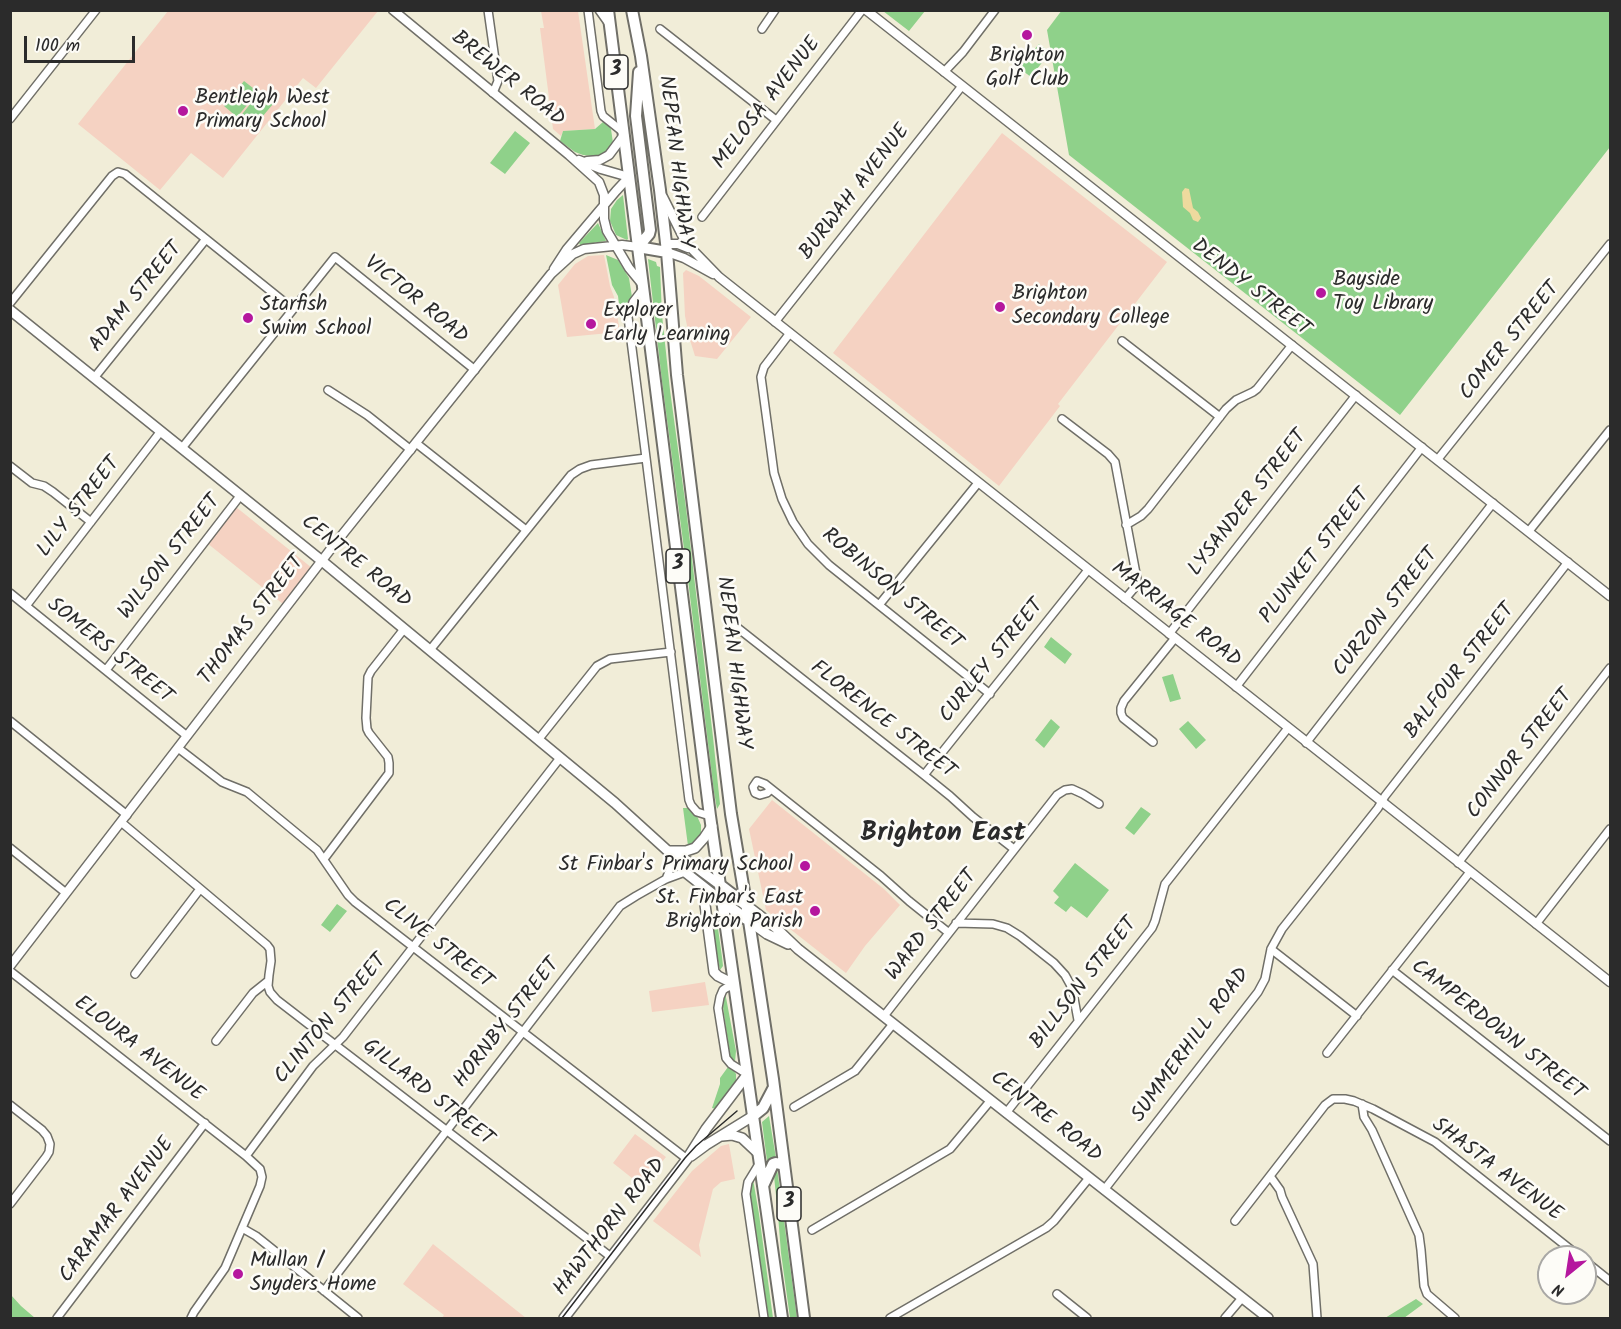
<!DOCTYPE html>
<style>
body{margin:0}
#map{position:relative;width:1621px;height:1329px;overflow:hidden;background:#f1edd8;font-family:Kalam,sans-serif}
canvas{display:block}
.frame{position:absolute;inset:0;border:12px solid #2b2b2b;pointer-events:none}
.north{position:absolute;left:1537px;top:1245px;width:60px;height:60px;box-sizing:border-box;background:#fdfcf7;border:2px solid #a9a8a5;border-radius:50%;rotate:210deg;font-size:16px;font-weight:700;line-height:24px;text-align:center;color:#2b2b2b}
.north::after{content:'';display:block;margin:auto;width:21px;height:27px;background:#b5179e;clip-path:polygon(50% 0,100% 100%,50% 72%,0 100%)}
.scale{position:absolute;left:24px;top:36px;width:111px;height:27px;box-sizing:border-box;border:3px solid #2b2b2b;border-top:0;padding-left:8px;font-size:18px;line-height:21px;white-space:nowrap;color:#2b2b2b;-webkit-text-stroke:4px #fdfcf7;paint-order:stroke}
</style>
<div id="map">
<canvas width="1621" height="1329"></canvas>
<div class="frame"></div>
<div class="north">N</div>
<div class="scale">100 m</div>
</div>
<script>
const g = document.querySelector('canvas').getContext('2d');
g.lineJoin = 'round';
function fill(path, color) { g.fillStyle = color; g.fill(path, 'evenodd'); }
const shape = rows => new Path2D(rows.map(r => 'M' + r).join(''));
function stroke(path, color, width, dash) { g.strokeStyle = color; g.lineWidth = width; g.lineCap = dash ? 'butt' : 'round'; g.setLineDash(dash || []); g.stroke(path); }
function drawText(font, color, halo, rows, align = 'center') {
  g.font = font + ' Kalam,sans-serif'; g.lineWidth = 5; g.setLineDash([]); g.textBaseline = 'middle'; g.strokeStyle = halo; g.fillStyle = color; for (const [text, x, y, turn = 0] of rows) {
    g.save(); g.translate(x, y); g.rotate((+turn || 0) * Math.PI / 180); g.textAlign = isNaN(turn) ? turn : align; if (halo) g.strokeText(text, 0, 0); g.fillText(text, 0, 0); g.restore();
  }
}
fill(shape([
 [168,11,378,10,378,11,316,88,303,78,223,178,191,153,160,190,78,124],
 [541,11,578,11,595,129,563,131,561,136,553,129,540,28,544,28],
 [1002,133,1167,262,1058,404,1060,406,999,486,833,353],
 [604,255,610,286,614,297,620,332,567,337,558,285,575,264,588,256],
 [686,270,699,276,751,317,717,359,695,356,690,340,685,316,683,273],
 [236,507,312,568,283,604,207,543],
 [772,800,884,889,900,905,865,946,846,973,766,910,749,829],
 [705,982,709,1005,652,1012,649,991],
 [635,1134,666,1157,642,1186,613,1163],
 [729,1144,735,1179,721,1182,713,1189,699,1245,701,1257,653,1221,692,1171,721,1146],
 [433,1244,526,1318,442,1318,444,1315,403,1284]
]), '#f5d2c2');
fill(shape([
 [1062,10,1610,11,1610,147,1400,415,1069,155,1047,30],
 [883,11,925,11,909,31],
 [1039,44,1050,52,1031,77,1019,68],
 [244,81,258,92,237,117,224,106],
 [259,93,273,104,252,129,239,118],
 [603,122,607,123,611,129,613,143,607,152,600,155,591,156,583,155,575,152,560,141,563,131,595,129],
 [515,131,530,143,505,174,490,163],
 [623,195,628,239,627,240,616,235,610,221,611,209,617,200],
 [598,223,606,241,580,245,579,243],
 [606,255,618,260,629,278,632,297,623,313,620,312,618,296,612,285],
 [648,259,656,262,657,266,660,267,662,315,670,390,686,508,713,737,720,804,717,809,714,792,687,572,662,381],
 [1051,637,1072,654,1065,664,1044,647],
 [1173,674,1181,699,1170,702,1162,677],
 [1051,719,1060,727,1044,748,1035,740],
 [1188,721,1206,740,1196,749,1179,729],
 [1141,807,1151,814,1134,835,1125,828],
 [683,808,688,808,697,816,701,825,701,836,696,843,688,846],
 [1075,863,1109,890,1087,918,1071,906,1066,912,1054,903,1059,897,1053,891],
 [337,904,347,911,330,932,321,925],
 [712,920,717,921,722,957,723,966,720,970,717,957],
 [725,992,736,1051,735,1062,730,1056,723,1007],
 [728,1067,734,1071,736,1074,736,1081,716,1109,712,1108,720,1084,720,1078],
 [769,1116,776,1158,767,1161,762,1122],
 [777,1168,797,1318,790,1318,781,1253,778,1215,774,1176,775,1169],
 [753,1179,759,1214,773,1318,767,1318,749,1199,749,1188],
 [11,1295,21,1306,35,1318,11,1318],
 [1416,1299,1423,1304,1404,1318,1385,1318]
]), '#8fd18a');
fill(shape([
 [1185,188,1189,189,1193,208,1198,212,1201,218,1198,222,1193,220,1190,213,1183,207,1182,192]
]), '#eeda9e');
const minor = shape([
 [488,10,498,81,493,93],
 [588,10,601,111,603,116,623,132],
 [599,10,609,24],
 [660,29,776,120],
 [762,29,775,10],
 [944,72,963,52,995,10],
 [10,119,96,10],
 [702,217,862,10],
 [643,289,633,302,628,317,646,458,689,800,691,805,697,812,710,816],
 [10,303,112,176,118,172,125,174,293,309],
 [775,322,962,86],
 [790,333,764,367,761,377,774,473,782,499,793,522,808,544,829,565,990,694],
 [1122,341,1220,417],
 [94,378,206,239],
 [328,390,367,415,411,450],
 [1062,419,1108,454,1115,462,1137,579,1136,586,1125,599],
 [416,443,526,530],
 [182,448,335,257,475,370],
 [1438,459,1610,244],
 [10,466,32,483,44,486,53,492,91,522],
 [1126,525,1141,516,1148,509,1226,409,1236,400,1253,392,1257,389,1292,345],
 [1529,531,1610,430],
 [10,593,187,736],
 [879,605,978,483],
 [26,606,161,431],
 [727,621,734,625,924,775,950,796,973,817,1014,849],
 [1169,634,1356,395],
 [430,650,571,475,580,469,591,465,646,458],
 [106,670,240,496],
 [1236,687,1422,447],
 [10,721,127,815],
 [538,740,597,666,610,659,671,652],
 [1153,742,1123,718,1121,713,1121,708,1124,701,1175,638],
 [1306,743,1493,503],
 [178,748,222,782,247,792,317,850,348,895,355,902,687,1159],
 [924,775,1088,570],
 [771,789,767,793,760,795,755,793,753,787,757,781,765,784,881,876,909,901,949,933],
 [121,822,267,945,270,949,271,961,269,975,268,986,270,992,277,1000,611,1257],
 [10,848,66,893],
 [324,859,389,773,389,763,388,757,369,733,367,729,366,718,368,677,371,671,404,629],
 [1458,863,1610,668],
 [666,879,671,867,670,856],
 [956,923,993,924,1007,928,1020,936,1054,963,1065,975,1070,984,1073,993,1078,1020],
 [1536,924,1610,829],
 [1271,949,1357,1016],
 [1392,970,1610,1141],
 [10,971,246,1156],
 [135,974,200,889],
 [734,985,726,988,723,990,720,997,718,1008,726,1058,731,1064,747,1074],
 [884,1016,1057,795,1065,790,1072,789,1083,794,1099,804],
 [216,1041,253,993,268,981],
 [1327,1053,1470,872],
 [1362,1104,1364,1117,1372,1130,1419,1235,1421,1250,1424,1286,1427,1294,1455,1318],
 [10,1105,42,1130,47,1136,50,1144,49,1152,46,1157,10,1204],
 [794,1107,855,1071,893,1024],
 [1006,1113,1152,928,1155,921,1165,884,1288,728],
 [759,1164,748,1182,746,1194,764,1318],
 [1270,1176,1280,1190,1282,1197,1313,1264,1317,1318],
 [1104,1190,1258,992,1265,979,1271,949,1282,929,1378,808,1385,796,1568,562],
 [1235,1221,1325,1105,1333,1099,1345,1099,1354,1101,1373,1109,1435,1142,1580,1257],
 [242,1228,256,1236,358,1318],
 [812,1230,950,1149,991,1100],
 [1585,1261,1610,1281],
 [324,1291,411,1177,620,906,636,896,666,879,685,872],
 [1057,1294,1087,1318],
 [57,1318,205,1123],
 [191,1318,194,1312,225,1268,260,1186,262,1177,260,1169,246,1156,313,1066,343,1037,560,758],
 [890,1318,1046,1228,1054,1221,1089,1178],
 [1225,1318,1242,1298]
]);
const tertiary = shape([
 [393,10,569,155,599,182,604,195,604,219,607,231,629,268,643,285],
 [866,10,1610,596],
 [579,160,601,169,629,177],
 [587,161,600,160,609,155,624,135],
 [663,197,686,243,719,277,1610,982],
 [666,244,678,244,688,248],
 [667,252,684,258,713,274],
 [554,269,567,249,616,191,629,177],
 [10,966,330,550,551,274,573,254,584,249,622,245,638,247]
]);
const secondary = shape([
 [10,310,322,561,615,803,669,852,685,872,723,902],
 [670,851,686,851,695,848,704,838,712,826],
 [671,853,689,862,720,885],
 [701,887,704,897,714,972,718,976,734,984],
 [746,905,776,928,798,949,1268,1318],
 [749,921,767,934,788,944],
 [722,1136,732,1135,742,1138,758,1153],
 [691,1156,706,1145,753,1116],
 [564,1318,687,1159,706,1129,747,1075]
]);
const trunk = shape([
 [608,10,710,816,782,1318],
 [632,10,641,56,660,190,667,252,677,375,731,814,749,921,773,1079,804,1318],
 [638,247,649,234,650,230,636,116,639,72],
 [638,247,667,252],
 [720,885,746,905],
 [723,902,749,921],
 [753,1116,763,1108,773,1089],
 [763,1186,773,1164,776,1163,784,1165]
]);
stroke(minor, '#706f68', 10);
stroke(tertiary, '#706f68', 11);
stroke(secondary, '#706f68', 12);
stroke(trunk, '#706f68', 14);
stroke(minor, '#fff', 7);
stroke(tertiary, '#fff', 8);
stroke(secondary, '#fff', 9);
stroke(trunk, '#fff', 10);
stroke(shape([
 [562,1318,685,1158,696,1146,737,1111]
]), '#2b2b2b', 1.5);
for (const [x, y, r, color] of [
 [1027,35,6,"#b5179e"],
 [183,111,6,"#b5179e"],
 [1321,293,6,"#b5179e"],
 [1000,307,6,"#b5179e"],
 [248,318,6,"#b5179e"],
 [591,324,6,"#b5179e"],
 [805,866,6,"#b5179e"],
 [815,911,6,"#b5179e"],
 [238,1274,6,"#b5179e"]
]) { const dot = new Path2D(); dot.arc(x, y, r, 0, 2 * Math.PI); g.fillStyle = color; g.fill(dot); stroke(dot, '#fdfcf7', 2); }
for (const [x, y, w] of [
 [616,72,24],
 [678,566,24],
 [789,1204,24]
]) { const box = new Path2D(); box.roundRect(x - w / 2, y - 17, w, 34, 4.5); g.fillStyle = '#fdfcf7'; g.fill(box); stroke(box, '#2b2b2b', 1.5); }
drawText('bold 20px', '#2b2b2b', null, [
 ["3",616,72],
 ["3",678,566],
 ["3",789,1204]
]);
drawText('21px', '#2b2b2b', '#fdfcf7', [
 ["Brighton",1027,57,"center"],
 ["Golf Club",1027,81,"center"],
 ["Bentleigh West",195,99],
 ["Primary School",195,123],
 ["Bayside",1333,281],
 ["Toy Library",1333,305],
 ["Brighton",1012,295],
 ["Secondary College",1012,319],
 ["Starfish",260,306],
 ["Swim School",260,330],
 ["Explorer",603,312],
 ["Early Learning",603,336],
 ["St Finbar's Primary School",793,866,"right"],
 ["St. Finbar's East",803,899,"right"],
 ["Brighton Parish",803,923,"right"],
 ["Mullan /",250,1262],
 ["Snyders Home",250,1286]
], 'left');
drawText('21px', '#2b2b2b', '#fdfcf7', [
 ["BREWER ROAD",507,80,39],
 ["MELOSA AVENUE",768,104,-52],
 ["NEPEAN HIGHWAY",674,162,83],
 ["BURWAH AVENUE",856,193,-52],
 ["DENDY STREET",1250,289,38],
 ["ADAM STREET",137,298,-51],
 ["VICTOR ROAD",415,301,39],
 ["COMER STREET",1511,342,-51],
 ["LYSANDER STREET",1249,504,-52],
 ["LILY STREET",80,508,-52],
 ["PLUNKET STREET",1316,557,-52],
 ["WILSON STREET",171,558,-52],
 ["CENTRE ROAD",355,563,39],
 ["ROBINSON STREET",891,590,40],
 ["CURZON STREET",1387,613,-52],
 ["MARRIAGE ROAD",1175,616,38],
 ["THOMAS STREET",253,621,-52],
 ["SOMERS STREET",109,652,39],
 ["CURLEY STREET",993,662,-51],
 ["NEPEAN HIGHWAY",732,663,83],
 ["BALFOUR STREET",1461,672,-52],
 ["FLORENCE STREET",882,721,38],
 ["CONNOR STREET",1521,755,-52],
 ["WARD STREET",933,926,-52],
 ["CLIVE STREET",437,945,38],
 ["BILLSON STREET",1085,984,-52],
 ["CLINTON STREET",332,1020,-50],
 ["HORNBY STREET",508,1024,-52],
 ["CAMPERDOWN STREET",1497,1031,38],
 ["SUMMERHILL ROAD",1192,1046,-54],
 ["ELOURA AVENUE",138,1050,38],
 ["GILLARD STREET",427,1094,38],
 ["CENTRE ROAD",1045,1118,38],
 ["SHASTA AVENUE",1496,1171,37],
 ["CARAMAR AVENUE",118,1211,-53],
 ["HAWTHORN ROAD",611,1228,-52]
]);
drawText('bold 27px', '#2b2b2b', '#fdfcf7', [
 ["Brighton East",943,835]
]);
</script>
